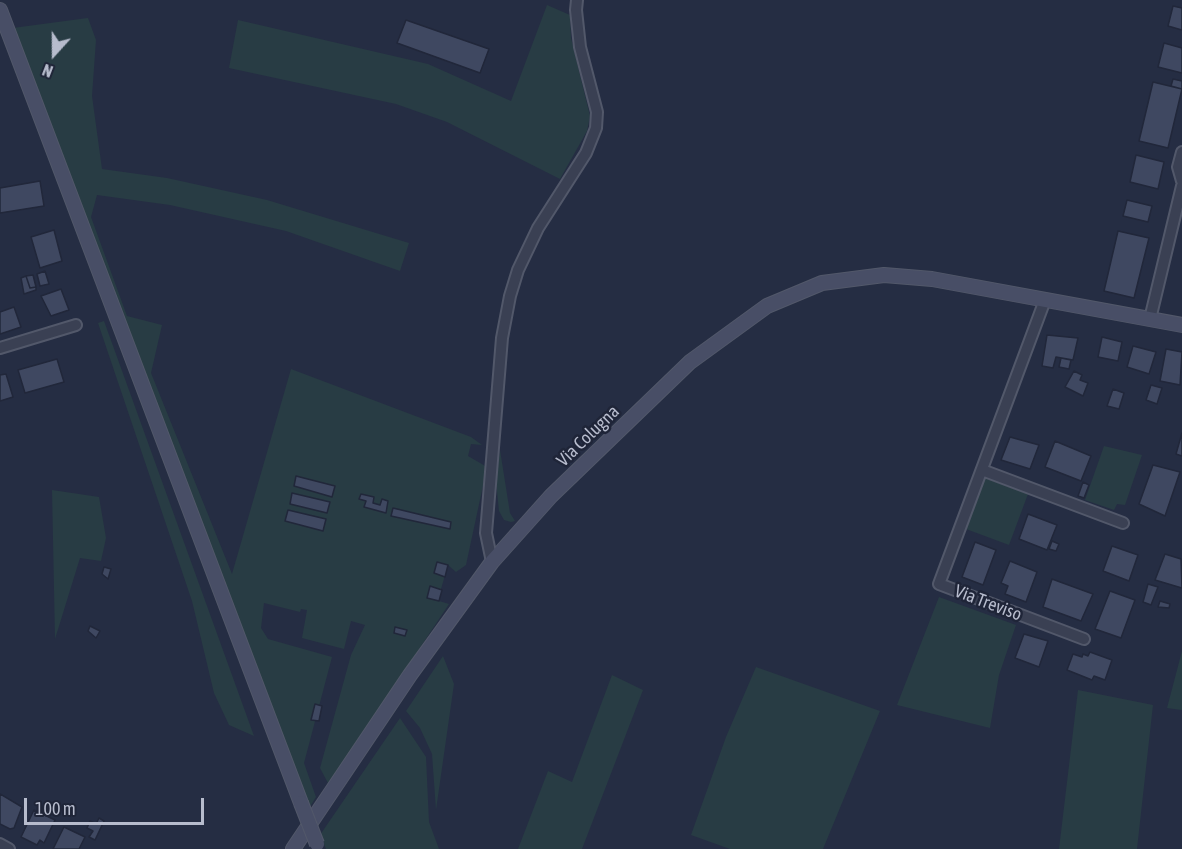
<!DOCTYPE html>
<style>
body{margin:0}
#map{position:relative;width:1182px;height:849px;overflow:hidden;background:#252d43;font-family:"Asap Condensed",sans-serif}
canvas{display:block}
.north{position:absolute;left:24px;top:24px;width:60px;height:60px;-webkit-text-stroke:4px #1f2538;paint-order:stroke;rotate:201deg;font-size:16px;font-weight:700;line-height:24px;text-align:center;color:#b7bccd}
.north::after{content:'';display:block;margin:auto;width:21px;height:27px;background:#b7bccd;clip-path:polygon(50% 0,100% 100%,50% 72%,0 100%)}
.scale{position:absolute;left:24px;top:798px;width:180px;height:27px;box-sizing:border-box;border:3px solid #b7bccd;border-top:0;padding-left:8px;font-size:18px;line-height:21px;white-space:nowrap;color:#b7bccd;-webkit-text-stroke:4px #1f2538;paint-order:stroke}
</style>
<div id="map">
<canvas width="1182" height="849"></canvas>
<div class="north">N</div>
<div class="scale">100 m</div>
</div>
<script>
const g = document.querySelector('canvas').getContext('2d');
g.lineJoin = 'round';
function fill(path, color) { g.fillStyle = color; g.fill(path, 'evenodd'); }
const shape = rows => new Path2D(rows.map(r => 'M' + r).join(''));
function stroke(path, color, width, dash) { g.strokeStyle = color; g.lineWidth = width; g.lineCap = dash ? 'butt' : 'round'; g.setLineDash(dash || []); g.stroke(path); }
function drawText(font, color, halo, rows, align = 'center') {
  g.font = font + ' "Asap Condensed",sans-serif'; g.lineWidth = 5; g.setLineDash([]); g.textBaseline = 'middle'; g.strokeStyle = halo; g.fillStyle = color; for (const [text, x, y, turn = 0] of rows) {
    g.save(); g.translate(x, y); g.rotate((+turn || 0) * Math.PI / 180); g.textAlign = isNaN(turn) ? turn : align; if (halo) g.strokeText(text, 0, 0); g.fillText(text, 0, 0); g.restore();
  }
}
fill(shape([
 [547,5,570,15,571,38,590,116,587,131,560,179,447,122,396,104,229,68,238,20,428,64,511,101],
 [88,18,96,40,92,96,102,169,167,178,267,200,409,243,400,271,286,231,170,205,97,195,91,217,127,316,162,325,151,373,232,574,291,369,471,437,482,445,471,444,468,456,487,467,466,565,456,572,448,565,441,589,439,601,449,604,329,785,320,768,351,655,365,625,351,621,344,649,302,638,307,610,301,609,300,612,264,603,261,628,268,639,332,657,304,763,316,797,308,810,13,28],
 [104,321,254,736,229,725,214,693,192,601,98,323],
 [1104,446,1142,455,1125,505,1117,504,1114,510,1085,500],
 [500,450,510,513,515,521,511,522,504,520,499,511,496,481],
 [985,478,1028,494,1009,545,966,529],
 [52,490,99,497,106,538,101,561,80,558,55,639],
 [939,597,1016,625,999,675,990,728,897,705],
 [1182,651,1182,710,1167,708],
 [443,656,454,684,436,810,432,754,420,728,406,711],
 [756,667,880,711,823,849,730,849,691,835,726,737],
 [612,675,643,690,582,849,518,849,548,771,572,782],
 [1078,690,1153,705,1137,849,1059,849],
 [400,718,426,757,429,822,439,849,326,849,320,835]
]), '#283c44');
const building = shape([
 [1173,6,1182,8,1182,30,1168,26,1173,6],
 [406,20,489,49,480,73,397,43,406,20],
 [1164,43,1182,48,1182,73,1158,67,1164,43],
 [1173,79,1182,81,1182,89,1171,86,1173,79],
 [1153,82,1182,89,1168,148,1139,141,1153,82],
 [1136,155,1164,162,1158,189,1130,182,1136,155],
 [40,181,44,206,0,213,0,188,40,181],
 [1127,200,1152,206,1148,222,1123,216,1127,200],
 [54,230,62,261,40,268,31,237,54,230],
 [1118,231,1149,238,1134,298,1104,291,1118,231],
 [45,271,49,284,40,286,37,274,45,271],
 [33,275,36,287,30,288,26,276,33,275],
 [26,276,30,288,36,287,36,290,24,294,21,278,26,276],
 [61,289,69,310,51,316,41,296,61,289],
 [14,307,21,327,0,334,0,312,14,307],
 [1047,335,1078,338,1073,360,1056,357,1053,368,1042,366,1047,335],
 [1102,337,1122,342,1118,361,1098,357,1102,337],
 [1133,346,1156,352,1149,374,1127,367,1133,346],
 [1166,349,1182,352,1180,385,1160,381,1166,349],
 [1061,358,1071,360,1069,369,1059,367,1061,358],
 [57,359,64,382,25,393,18,370,57,359],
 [1074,371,1082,375,1080,380,1088,383,1083,396,1065,387,1074,371],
 [6,374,13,397,0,401,0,375,6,374],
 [1151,385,1162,388,1157,404,1146,400,1151,385],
 [1113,389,1124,393,1119,409,1107,406,1113,389],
 [1182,433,1182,456,1176,454,1182,433],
 [1010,437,1039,445,1030,469,1001,460,1010,437],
 [1055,441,1091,456,1081,481,1045,467,1055,441],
 [1153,465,1180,472,1165,516,1139,504,1153,465],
 [296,476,335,486,332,497,294,486,296,476],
 [1083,482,1089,485,1084,498,1078,496,1083,482],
 [292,493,330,502,327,513,290,504,292,493],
 [361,494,374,497,373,503,380,505,382,499,388,501,386,513,364,507,366,501,359,499,361,494],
 [393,508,451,522,450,529,391,516,393,508],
 [288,510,326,519,323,531,285,521,288,510],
 [1028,514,1057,525,1047,550,1019,539,1028,514],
 [1052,541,1059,544,1056,551,1049,549,1052,541],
 [975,542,996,550,983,585,962,577,975,542],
 [1112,546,1138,555,1129,581,1103,571,1112,546],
 [1165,554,1181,559,1182,588,1155,580,1165,554],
 [1010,561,1037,572,1026,602,1005,594,1008,586,1001,583,1010,561],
 [437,562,448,565,445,577,434,573,437,562],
 [104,567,111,569,108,579,102,574,104,567],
 [1052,579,1093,594,1081,621,1043,607,1052,579],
 [1148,584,1158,587,1151,605,1143,602,1148,584],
 [430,586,442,590,439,601,427,598,430,586],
 [1110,591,1135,600,1121,638,1095,629,1110,591],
 [1160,601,1170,604,1169,608,1158,607,1160,601],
 [90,626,100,631,96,638,88,631,90,626],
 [395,627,407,630,405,636,394,633,395,627],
 [1024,634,1048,641,1039,667,1015,658,1024,634],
 [1090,652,1112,660,1105,680,1094,676,1092,680,1067,670,1073,654,1082,657,1083,654,1088,656,1090,652],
 [315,704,322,706,319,721,311,720,315,704],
 [0,794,22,807,14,828,10,829,0,824,0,794],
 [34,810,55,820,44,843,40,840,37,845,21,837,34,810],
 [99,818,104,821,95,840,89,837,93,831,87,828,90,821,96,824,99,818],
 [64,827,85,837,79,849,53,849,64,827]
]);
fill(building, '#3f4861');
stroke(building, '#21273a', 1.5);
const street = shape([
 [1182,152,1178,167,1182,181],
 [1045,300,939,584,1084,639],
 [1150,319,1182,186],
 [0,348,76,325],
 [982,470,1123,523],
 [492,562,486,533,502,338,510,296,518,270,538,228,586,153,596,128,597,112,580,47,576,10,577,0],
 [0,844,9,849]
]);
const secondary = shape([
 [0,10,301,803],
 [293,849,410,675,492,562,551,496,690,362,767,306,822,283,884,275,932,279,1182,325]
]);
stroke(street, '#52586a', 14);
stroke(secondary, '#52586a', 16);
stroke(street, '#3a4053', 10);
stroke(secondary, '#484e66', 14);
const secondaryBridge = shape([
 [301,803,317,844]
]);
stroke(secondaryBridge, '#52586a', 16, []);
stroke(secondaryBridge, '#484e66', 14);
drawText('18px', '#b7bccd', '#1f2538', [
 ["Via Colugna",588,436,-44],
 ["Via Treviso",988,603,21]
]);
</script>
